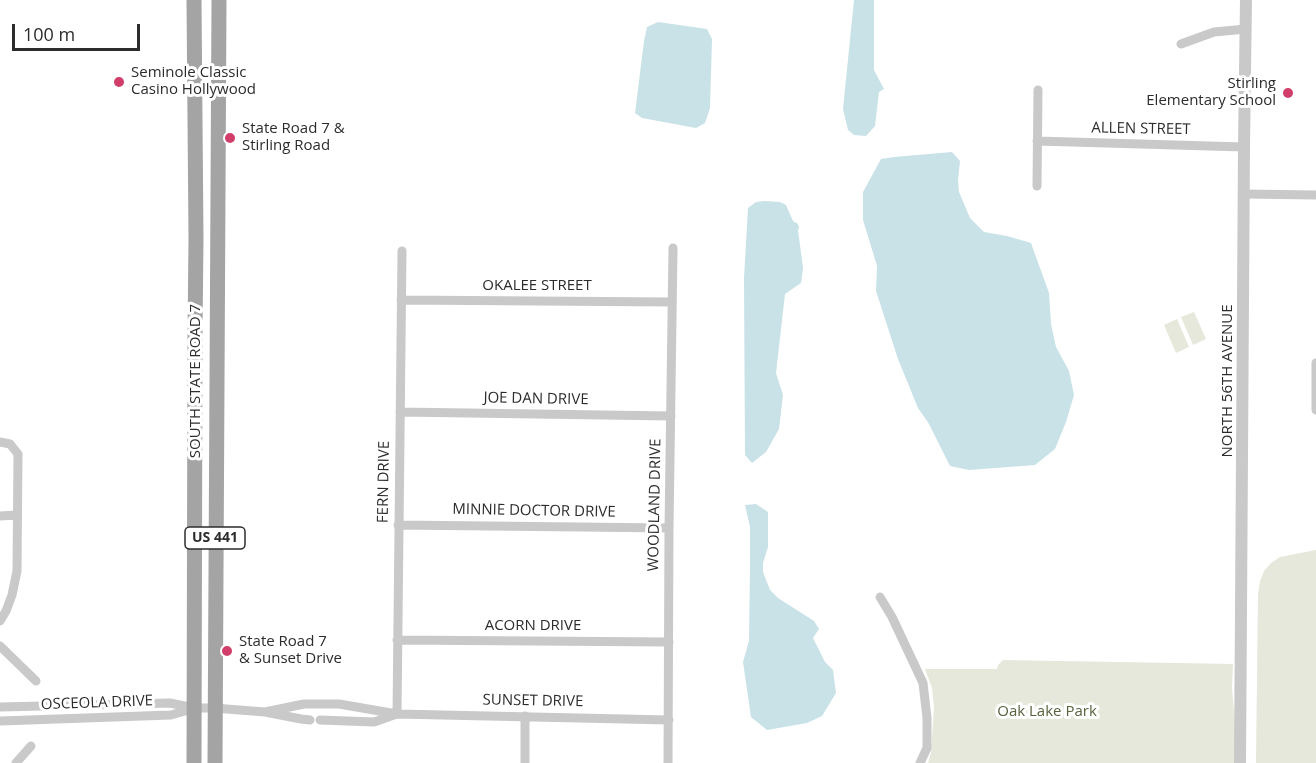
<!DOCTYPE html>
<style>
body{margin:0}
#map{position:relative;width:1316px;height:763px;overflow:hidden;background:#fff;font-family:"Open Sans",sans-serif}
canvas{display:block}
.scale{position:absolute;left:12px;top:24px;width:128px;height:27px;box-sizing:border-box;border:3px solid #2c2c2c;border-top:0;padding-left:8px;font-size:18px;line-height:21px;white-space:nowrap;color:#2c2c2c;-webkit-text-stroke:4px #fff;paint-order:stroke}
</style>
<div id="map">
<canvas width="1316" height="763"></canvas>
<div class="scale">100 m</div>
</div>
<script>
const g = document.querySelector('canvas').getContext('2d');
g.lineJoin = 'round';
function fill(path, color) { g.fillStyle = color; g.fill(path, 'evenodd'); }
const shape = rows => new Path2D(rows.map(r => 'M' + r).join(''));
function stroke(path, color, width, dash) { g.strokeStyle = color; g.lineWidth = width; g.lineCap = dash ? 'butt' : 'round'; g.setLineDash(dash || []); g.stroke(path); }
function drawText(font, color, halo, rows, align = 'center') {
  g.font = font + ' "Open Sans",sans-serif'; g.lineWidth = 6; g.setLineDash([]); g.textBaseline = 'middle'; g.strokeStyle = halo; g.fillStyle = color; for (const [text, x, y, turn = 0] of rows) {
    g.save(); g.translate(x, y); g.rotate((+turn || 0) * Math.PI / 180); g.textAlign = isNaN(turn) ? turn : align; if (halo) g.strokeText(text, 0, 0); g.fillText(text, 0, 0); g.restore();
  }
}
fill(shape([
 [1194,312,1206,339,1193,345,1181,317],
 [1177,319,1189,347,1176,353,1164,325],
 [1316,550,1316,763,1256,763,1258,594,1260,581,1264,571,1271,563,1280,557],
 [1003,660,1233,664,1232,688,1237,747,1237,763,928,763,931,753,934,707,932,688,925,669,997,669,998,665]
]), '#e5e8da');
fill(shape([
 [854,0,874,0,874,70,884,89,879,92,875,126,866,136,854,135,848,130,843,109],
 [658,22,707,29,712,39,710,108,705,123,696,128,642,118,635,113,644,41,647,27],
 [952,152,960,161,958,180,959,192,970,218,984,232,1007,236,1031,243,1049,293,1051,324,1056,347,1069,371,1074,395,1066,422,1055,449,1035,465,969,470,950,466,929,424,918,408,898,359,876,291,877,266,863,220,863,192,881,159,894,157],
 [765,201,780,202,786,205,793,221,798,224,799,228,798,230,803,268,801,283,785,294,776,373,783,395,779,429,766,452,752,463,745,455,744,278,748,208,756,202],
 [756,504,768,512,768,547,763,563,763,572,770,590,778,598,814,621,819,629,813,638,825,662,833,670,836,693,822,716,807,723,767,730,751,717,743,662,749,641,750,568,750,527,745,505]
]), '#c8e2e7');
stroke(shape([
 [1181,44,1214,32,1246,29],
 [1037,141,1244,147],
 [1037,186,1038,90],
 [1244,194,1316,195],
 [401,300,672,302],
 [1316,363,1316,410],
 [400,412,671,416],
 [0,442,10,444,18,454,17,571,12,595,6,611,0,621],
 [0,516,17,515],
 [398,525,669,528],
 [880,597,892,617,923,683,927,718,927,748,920,763],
 [397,640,669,642],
 [0,646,36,681],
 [0,707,170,703,194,708,214,708,265,712,301,719,310,720],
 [265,712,304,704,339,704,397,714,669,720],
 [397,714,402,251],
 [525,716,525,763],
 [320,720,374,722,394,715],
 [0,721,171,715,192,709],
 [16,763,31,746],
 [668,763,669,528,673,248]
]), '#c9c9c9', 9);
stroke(shape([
 [1240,763,1244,147,1246,0]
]), '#c9c9c9', 12);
stroke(shape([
 [194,0,196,238,195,335,194,763],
 [215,763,219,0]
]), '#a4a4a4', 15);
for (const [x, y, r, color] of [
 [119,82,6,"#d23e6a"],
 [1288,93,6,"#d23e6a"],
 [230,138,6,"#d23e6a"],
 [227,651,6,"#d23e6a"]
]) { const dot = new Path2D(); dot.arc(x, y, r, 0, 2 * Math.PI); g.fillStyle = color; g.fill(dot); stroke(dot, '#fff', 2); }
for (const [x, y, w] of [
 [215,538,60]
]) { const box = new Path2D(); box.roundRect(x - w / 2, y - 11, w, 22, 4.5); g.fillStyle = '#fff'; g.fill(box); stroke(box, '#2c2c2c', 1.5); }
drawText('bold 14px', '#2c2c2c', null, [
 ["US 441",215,538]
]);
drawText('15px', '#2c2c2c', '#fff', [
 ["Seminole Classic",131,73],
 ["Casino Hollywood",131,90],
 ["Stirling",1276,84,"right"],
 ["Elementary School",1276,101,"right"],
 ["State Road 7 &",242,129],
 ["Stirling Road",242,146],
 ["State Road 7",239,642],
 ["& Sunset Drive",239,659]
], 'left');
drawText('15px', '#2c2c2c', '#fff', [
 ["ALLEN STREET",1141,129,1],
 ["OKALEE STREET",537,286],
 ["SOUTH STATE ROAD 7",196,381,-90],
 ["NORTH 56TH AVENUE",1228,381,-90],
 ["JOE DAN DRIVE",536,399,1],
 ["FERN DRIVE",384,482,-89],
 ["WOODLAND DRIVE",655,505,-89],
 ["MINNIE DOCTOR DRIVE",534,511,1],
 ["ACORN DRIVE",533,626],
 ["SUNSET DRIVE",533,701,1],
 ["OSCEOLA DRIVE",97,703,-2]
]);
drawText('15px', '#57623e', '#fff', [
 ["Oak Lake Park",1047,712]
]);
</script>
